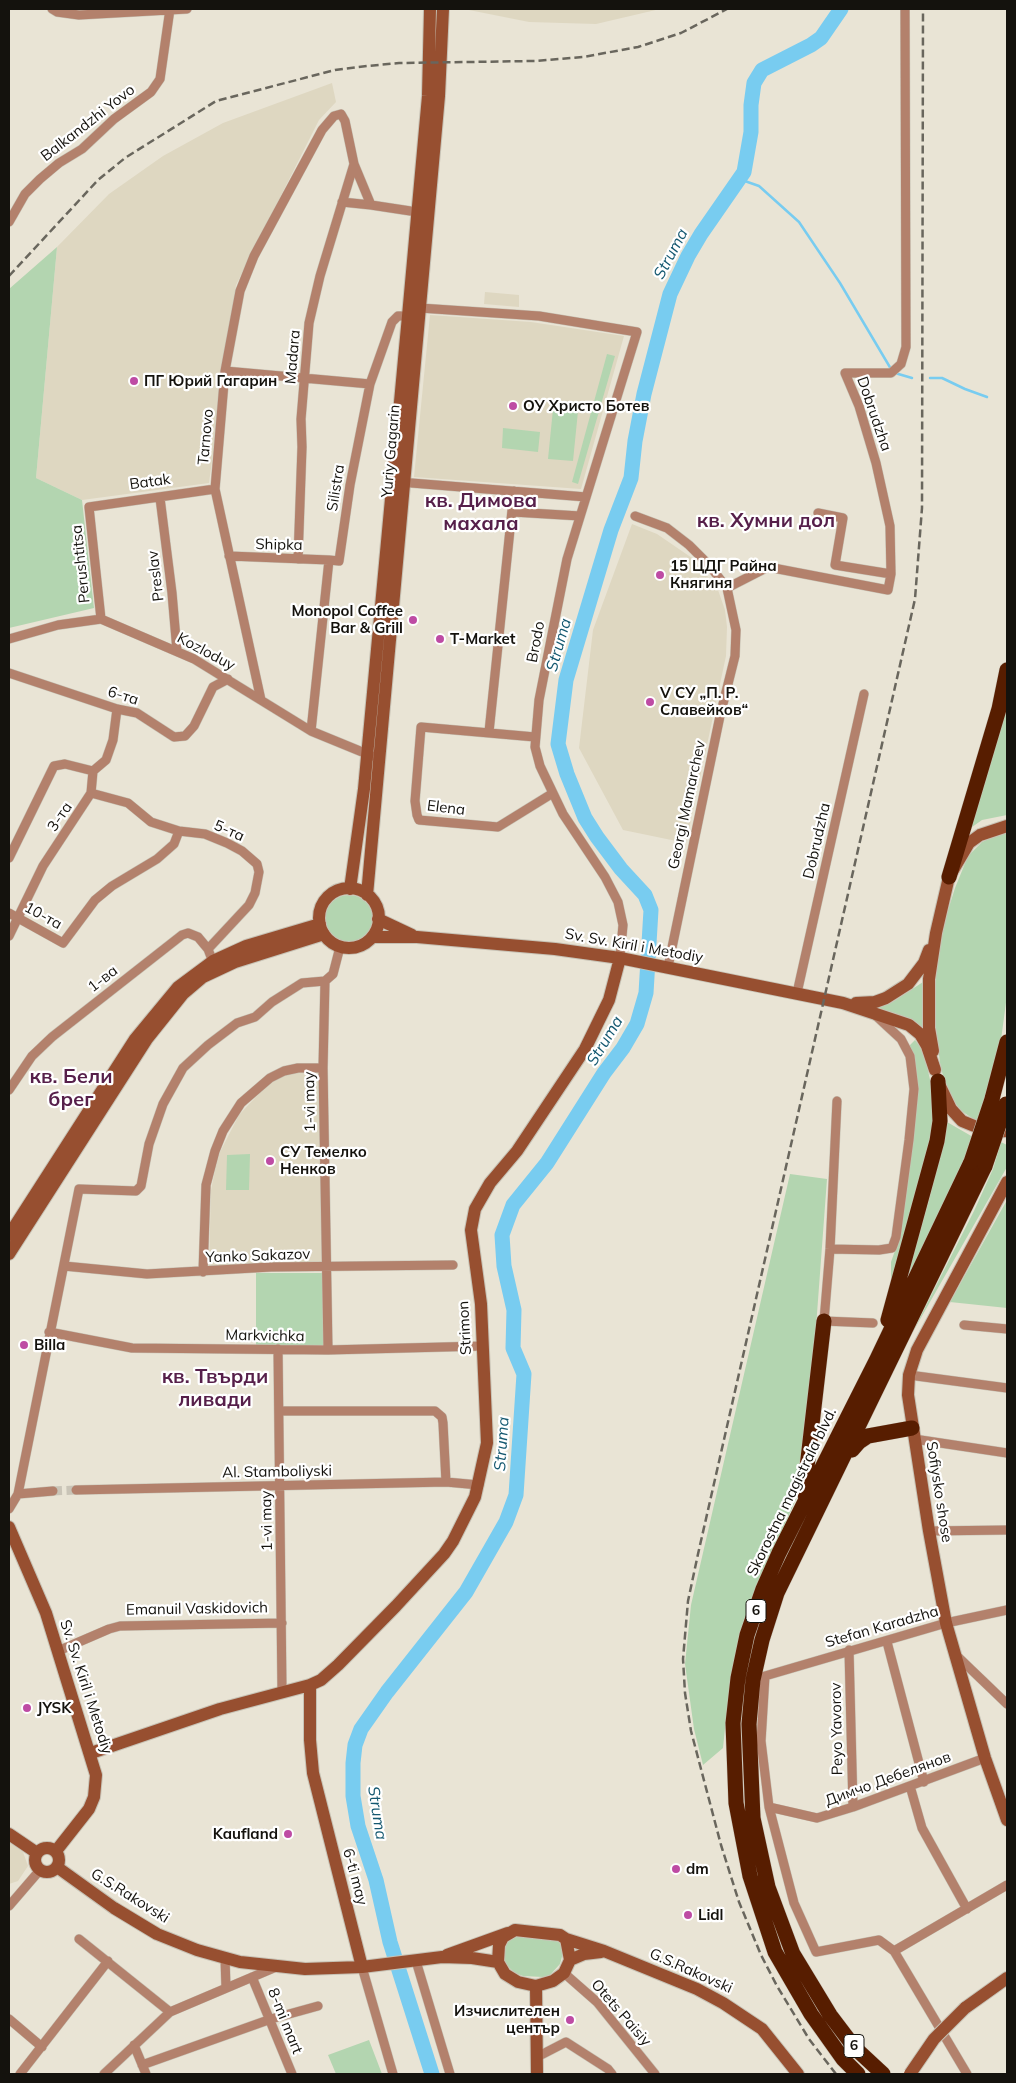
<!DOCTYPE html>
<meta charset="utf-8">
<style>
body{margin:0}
#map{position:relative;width:1016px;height:2083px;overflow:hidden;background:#e9e4d5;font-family:Mulish,sans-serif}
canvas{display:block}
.frame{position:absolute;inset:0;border:10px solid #14120d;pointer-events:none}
</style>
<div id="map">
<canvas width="1016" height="2083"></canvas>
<div class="frame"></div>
</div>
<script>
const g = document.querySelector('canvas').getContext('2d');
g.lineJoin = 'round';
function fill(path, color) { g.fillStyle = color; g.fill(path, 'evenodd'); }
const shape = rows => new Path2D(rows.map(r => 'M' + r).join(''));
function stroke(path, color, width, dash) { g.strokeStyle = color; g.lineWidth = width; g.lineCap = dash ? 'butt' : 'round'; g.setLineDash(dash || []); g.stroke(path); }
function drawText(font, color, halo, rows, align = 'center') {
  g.font = font + ' Mulish,sans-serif'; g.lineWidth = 4.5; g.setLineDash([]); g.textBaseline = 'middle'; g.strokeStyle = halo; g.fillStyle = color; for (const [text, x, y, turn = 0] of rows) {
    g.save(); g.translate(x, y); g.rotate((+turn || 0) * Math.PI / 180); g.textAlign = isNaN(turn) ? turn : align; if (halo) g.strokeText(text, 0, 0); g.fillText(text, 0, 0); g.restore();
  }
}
fill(shape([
 [464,9,660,9,596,24,529,22],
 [332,83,336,102,319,120,236,285,209,483,82,500,36,478,57,247,109,194,163,156,223,123],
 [485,292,519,295,519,307,484,304],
 [430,315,531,322,624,336,581,489,414,477],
 [632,524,657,534,695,560,718,590,725,610,727,627,726,656,686,843,623,830,579,748,593,630],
 [321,1071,324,1265,209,1266,211,1190,215,1170,220,1152,239,1115,268,1084,287,1073],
 [9,1842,23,1852,28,1866,18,1881,9,1884]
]), '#ded7c1');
fill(shape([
 [57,247,36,478,82,500,94,608,9,628,9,289],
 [607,354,615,356,578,484,572,482],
 [553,409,578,411,573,461,548,459],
 [503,428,540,432,538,452,502,448],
 [1007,705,1007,815,982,820,965,832],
 [1007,833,1007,995,1001,1040,978,1122,960,1110,946,1089,940,1063,935,1021,935,969,943,926,955,888,968,856,982,842,999,834],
 '325 919a24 24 0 1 1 48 0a24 24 0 1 1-48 0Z',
 [923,982,924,1032,912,1021,894,1013,879,1009,879,1005,894,1001],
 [915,1040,924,1052,932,1089,933,1132,891,1291,891,1262,897,1245,914,1122,909,1046],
 [947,1122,973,1137,966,1160,897,1303,929,1200],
 [1001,1142,1007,1145,1007,1167,910,1337,974,1211,993,1169],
 [250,1154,249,1190,226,1190,227,1155],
 [790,1174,827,1179,816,1327,800,1490,753,1597,727,1709,723,1748,703,1765,694,1729,685,1664,691,1605],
 [1007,1200,1007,1308,950,1302],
 [256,1273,324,1273,324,1346,256,1346],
 [513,1935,558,1941,562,1946,563,1953,560,1964,550,1975,543,1977,523,1976,515,1973,505,1964,504,1959,504,1946],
 [369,2040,382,2074,336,2074,328,2055]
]), '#b3d5b0');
stroke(shape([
 [739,179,759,186,799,222,840,283,891,369],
 [895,373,912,378],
 [930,378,942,378,965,389,987,397]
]), '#78ccf0', 2.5);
stroke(shape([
 [432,2074,390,1942,376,1880,358,1826,353,1796,353,1763,355,1745,361,1729,387,1692,466,1592,506,1522,516,1495,524,1374,513,1348,514,1310,504,1266,502,1235,513,1205,547,1163,604,1073,623,1048,637,1024,646,993,651,910,645,895,621,869,597,837,585,818,567,774,558,744,566,680,611,530,631,478,635,441,644,394,670,294,688,256,701,234,744,172,751,132,751,105,754,83,762,70,811,45,821,38,841,9]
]), '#78ccf0', 15);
stroke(shape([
 [53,1491,76,1490]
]), '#c9c4b7', 9, [9, 4.5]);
const street = shape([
 [52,9,57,12,79,15,187,9],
 [342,202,371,205],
 [9,222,25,194,40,179,59,163,82,149,114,119,151,92,160,79,170,9],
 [420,308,539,316,637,332,567,559,539,700,535,747,540,766,563,814,605,877,618,902,623,925,620,958],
 [225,371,370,384,350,485,339,561,329,560,311,731],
 [370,384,392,322,398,316,408,316],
 [399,482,586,497],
 [160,498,172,593,177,651],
 [513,512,580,516],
 [818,513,843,518,835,565,891,574],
 [635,516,667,528,689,545,709,565,727,588,736,630,735,656,720,716,668,967],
 [229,556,329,560],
 [298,559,302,447,301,419,309,323,320,276,354,164],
 [727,588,768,567,888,590,891,574,890,526,876,463,859,406,845,373,891,373,901,364,906,347,905,9],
 [101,619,89,507,215,489],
 [9,639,58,625,101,619,194,659,311,731,372,756],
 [9,673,117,709,137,713,174,737,185,736,194,726,213,687,228,679],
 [261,700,215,489,225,371,240,291,254,256,322,130,334,116,341,114,345,121,354,164,371,205,417,212],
 [489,732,514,491],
 [535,737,421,727,415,801,417,815,419,820,498,827,553,793],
 [91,793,128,803,151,822,179,831,205,834,227,843,242,851,257,864,259,872,255,893,249,905,208,949],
 [9,858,54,766,65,764,93,771],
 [9,913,63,943,95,900,112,886,157,859,174,844,179,831],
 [9,936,43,866,91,793,93,771,106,760,113,740,117,709],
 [797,993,864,694],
 [9,1090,32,1056,52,1037,182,935,188,933,198,937,208,949,214,965],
 [837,1101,830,1249,824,1321,873,1323],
 [830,1249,879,1250,892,1248,896,1237,909,1140,914,1089,910,1056,901,1039,875,1015],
 [64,1266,147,1274,271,1267,453,1265],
 [203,1272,206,1185,215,1151,223,1131,241,1103,270,1078,284,1071,298,1068,323,1068],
 [964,1325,1007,1329],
 [49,1332,132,1348,328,1350,483,1346],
 [278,1349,282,1691],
 [328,1350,323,1068,325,981,333,974,340,947],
 [909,1375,1007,1388],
 [279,1411,435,1411,442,1417,443,1423,446,1482],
 [914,1439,1007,1453],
 [76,1490,446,1482,479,1485],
 [18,1494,53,1491],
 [9,1509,18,1494,79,1189,136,1191,141,1186,149,1144,163,1104,183,1068,208,1045,237,1023,255,1017,272,1002,302,983,325,981],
 [929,1531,1007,1530],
 [887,1642,924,1782],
 [849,1650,853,1807],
 [58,1651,109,1629,120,1626,282,1623],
 [956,1655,1007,1704],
 [910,1786,922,1828,967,1909],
 [769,1807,817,1818,853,1807,985,1758],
 [9,1906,40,1870],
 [79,1939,170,2012],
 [894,1951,1007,1885],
 [225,1958,226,1988],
 [416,1961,450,2074],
 [362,1967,393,2074],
 [564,1973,597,2002,655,2074],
 [252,1977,292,2074],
 [9,2019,42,2047],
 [134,2045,146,2074],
 [537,2057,566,2042,608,2069,612,2074],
 [142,2065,271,2019,318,2006],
 [20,2074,108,1961],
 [104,2074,170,2012,276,1967],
 [967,2074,894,1951,879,1940,816,1952,794,1903,769,1807,761,1741,765,1676,946,1623,1007,1610]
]);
const secondary = shape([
 '319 918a30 30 0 1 1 60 0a30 30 0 1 1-60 0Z',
 [350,889,364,789,408,316,428,96,430,9],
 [367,895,439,96,443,9],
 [378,919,412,935],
 [372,937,417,937,555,949,620,958,843,1003,909,1025,920,1034,927,1046,935,1070],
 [856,1003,875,1002,886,998,908,984,924,963,929,950],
 [933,1051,929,1028,929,979,936,933,949,877,969,843,980,835,1007,826],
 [940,1086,951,1109,962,1121,989,1132,1007,1131],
 [1007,1182,917,1350,909,1375,908,1395,929,1531,946,1623,985,1758,1007,1820],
 [9,1235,135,1039,178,987,213,961,246,946,320,924],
 [9,1254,147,1039,183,994,203,977,235,962,324,934],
 [9,1527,46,1613,96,1775,94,1797,89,1809,56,1851],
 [310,1685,310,1740,313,1773,362,1967],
 [91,1753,220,1709,310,1685,321,1680,338,1665,396,1606,444,1554,453,1541,475,1497,487,1443,481,1304,471,1230,475,1209,490,1183,517,1151,585,1049,609,1000,620,958],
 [9,1834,37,1853],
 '35 1860a12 12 0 1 1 24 0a12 12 0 1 1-24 0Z',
 [57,1867,114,1908,157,1934,197,1950,240,1962,305,1969,362,1967,442,1957,472,1958,498,1962],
 [515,1930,560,1935,566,1939,570,1960,564,1973,553,1981,536,1986,518,1982,505,1974,498,1962,499,1945,503,1937,515,1930],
 [566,1939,604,1951,697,1989,723,2003,762,2029,798,2074],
 [447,1955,508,1933],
 [570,1960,584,1954,601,1952],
 [536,1986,537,2074],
 [965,2008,1007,1978]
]);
const highway = shape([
 [949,877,999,709,1007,670],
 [992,1099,1007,1042],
 [888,1320,937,1141,940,1121,938,1081],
 [852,1450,859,1442,868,1436,912,1428],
 [804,1493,824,1321],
 [858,2074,843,2059,811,2014,775,1952,750,1876,736,1803,733,1723,738,1678,747,1635,763,1589,779,1553,876,1361,971,1162],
 [883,2074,855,2048,830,2015,793,1954,768,1887,753,1818,749,1724,753,1680,762,1640,777,1593,985,1166]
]);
stroke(street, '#c7c2b5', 10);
stroke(secondary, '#c7c2b5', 14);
stroke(highway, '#c7c2b5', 16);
stroke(street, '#b3816c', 9);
stroke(secondary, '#974f30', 12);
stroke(highway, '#571d00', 15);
stroke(shape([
 [9,276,98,180,125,158,216,101,335,70,367,66,399,63,535,61,583,57,638,47,681,33,727,9],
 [836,2074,809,2039,777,1986,761,1955,739,1902,721,1845,691,1731,685,1693,683,1659,688,1601,698,1554,915,599,922,508,923,9]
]), '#69665d', 2.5, [8, 4]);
const secondaryBridge = shape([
 [910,2074,934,2039,965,2008]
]);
const highwayBridge = shape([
 [971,1162,992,1099],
 [985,1166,1006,1104]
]);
stroke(secondaryBridge, '#c7c2b5', 14, []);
stroke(highwayBridge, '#c7c2b5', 16, []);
stroke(secondaryBridge, '#974f30', 12);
stroke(highwayBridge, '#571d00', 15);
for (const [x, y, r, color] of [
 [134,381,5,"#be4ba4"],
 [513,406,5,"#be4ba4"],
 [660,575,5,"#be4ba4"],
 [413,620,5,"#be4ba4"],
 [440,639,5,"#be4ba4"],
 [650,702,5,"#be4ba4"],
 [270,1161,5,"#be4ba4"],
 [24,1345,5,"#be4ba4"],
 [27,1708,5,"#be4ba4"],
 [288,1834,5,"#be4ba4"],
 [676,1869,5,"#be4ba4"],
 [688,1915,5,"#be4ba4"],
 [570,2020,5,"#be4ba4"]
]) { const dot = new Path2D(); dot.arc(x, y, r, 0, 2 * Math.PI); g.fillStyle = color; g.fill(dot); stroke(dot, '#fff', 2); }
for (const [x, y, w] of [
 [756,1611,20],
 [854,2046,20]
]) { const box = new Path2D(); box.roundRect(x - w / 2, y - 11.5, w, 23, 4); g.fillStyle = '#fff'; g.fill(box); stroke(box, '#14120d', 1); }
drawText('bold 14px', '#14120d', null, [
 ["6",756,1611],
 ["6",854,2046]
]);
drawText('15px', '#14120d', '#fff', [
 ["Balkandzhi Yovo",88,123,-38],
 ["Madara",293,357,-85],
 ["Dobrudzha",874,414,71],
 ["Tarnovo",206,437,-85],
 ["Yuriy Gagarin",391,451,-85],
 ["Batak",150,482,-8],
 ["Silistra",336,488,-81],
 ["Shipka",279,545,1],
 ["Perushtitsa",81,564,-96],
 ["Preslav",156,576,-97],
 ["Brodo",536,642,-79],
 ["Kozloduy",206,652,28],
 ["6-та",123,696,17],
 ["Georgi Mamarchev",687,805,-78],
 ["Elena",446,808,7],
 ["3-та",60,817,-56],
 ["5-та",229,831,24],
 ["Dobrudzha",817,841,-77],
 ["10-та",43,916,29],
 ["Sv. Sv. Kiril i Metodiy",634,946,10],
 ["1-ва",103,979,-38],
 ["1-vi may",310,1102,-91],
 ["Yanko Sakazov",258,1256,-2],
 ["Strimon",465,1328,-93],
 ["Markvichka",265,1336,1],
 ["Al. Stamboliyski",277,1472,-1],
 ["Skorostna magistrala blvd.",792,1492,-64],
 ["Sofiysko shose",939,1492,81],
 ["1-vi may",267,1521,-91],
 ["Emanuil Vaskidovich",197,1609,-1],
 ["Stefan Karadzha",882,1627,-16],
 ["Sv. Sv. Kiril i Metodiy",86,1687,72],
 ["Peyo Yavorov",837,1729,-91],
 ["Димчо Дебелянов",888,1779,-20],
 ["6-ti may",355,1877,75],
 ["G.S.Rakovski",130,1896,32],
 ["G.S.Rakovski",691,1971,24],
 ["Otets Paisiy",621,2013,49],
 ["8-mi mart",285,2021,68]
]);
drawText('bold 15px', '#14120d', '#fff', [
 ["ПГ Юрий Гагарин",144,381],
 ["ОУ Христо Ботев",523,406],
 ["15 ЦДГ Райна",670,566],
 ["Княгиня",670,583],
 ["Monopol Coffee",403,611,"right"],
 ["Bar & Grill",403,628,"right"],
 ["T-Market",450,639],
 ["V СУ „П. Р.",660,693],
 ["Славейков“",660,710],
 ["СУ Темелко",280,1152],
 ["Ненков",280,1169],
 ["Billa",34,1345],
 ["JYSK",37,1708],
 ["Kaufland",278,1834,"right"],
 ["dm",686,1869],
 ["Lidl",698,1915],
 ["Изчислителен",560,2011,"right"],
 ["център",560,2028,"right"]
], 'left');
drawText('italic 16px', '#145870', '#fff', [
 ["Struma",671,254,-62],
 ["Struma",559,645,-74],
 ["Struma",605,1041,-59],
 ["Struma",502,1444,-86],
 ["Struma",377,1813,81]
]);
drawText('bold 20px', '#561f4a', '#fff', [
 ["кв. Димова",481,501],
 ["махала",481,524],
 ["кв. Хумни дол",766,521],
 ["кв. Бели",71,1077],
 ["брег",71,1100],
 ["кв. Твърди",215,1377],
 ["ливади",215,1400]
]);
</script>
